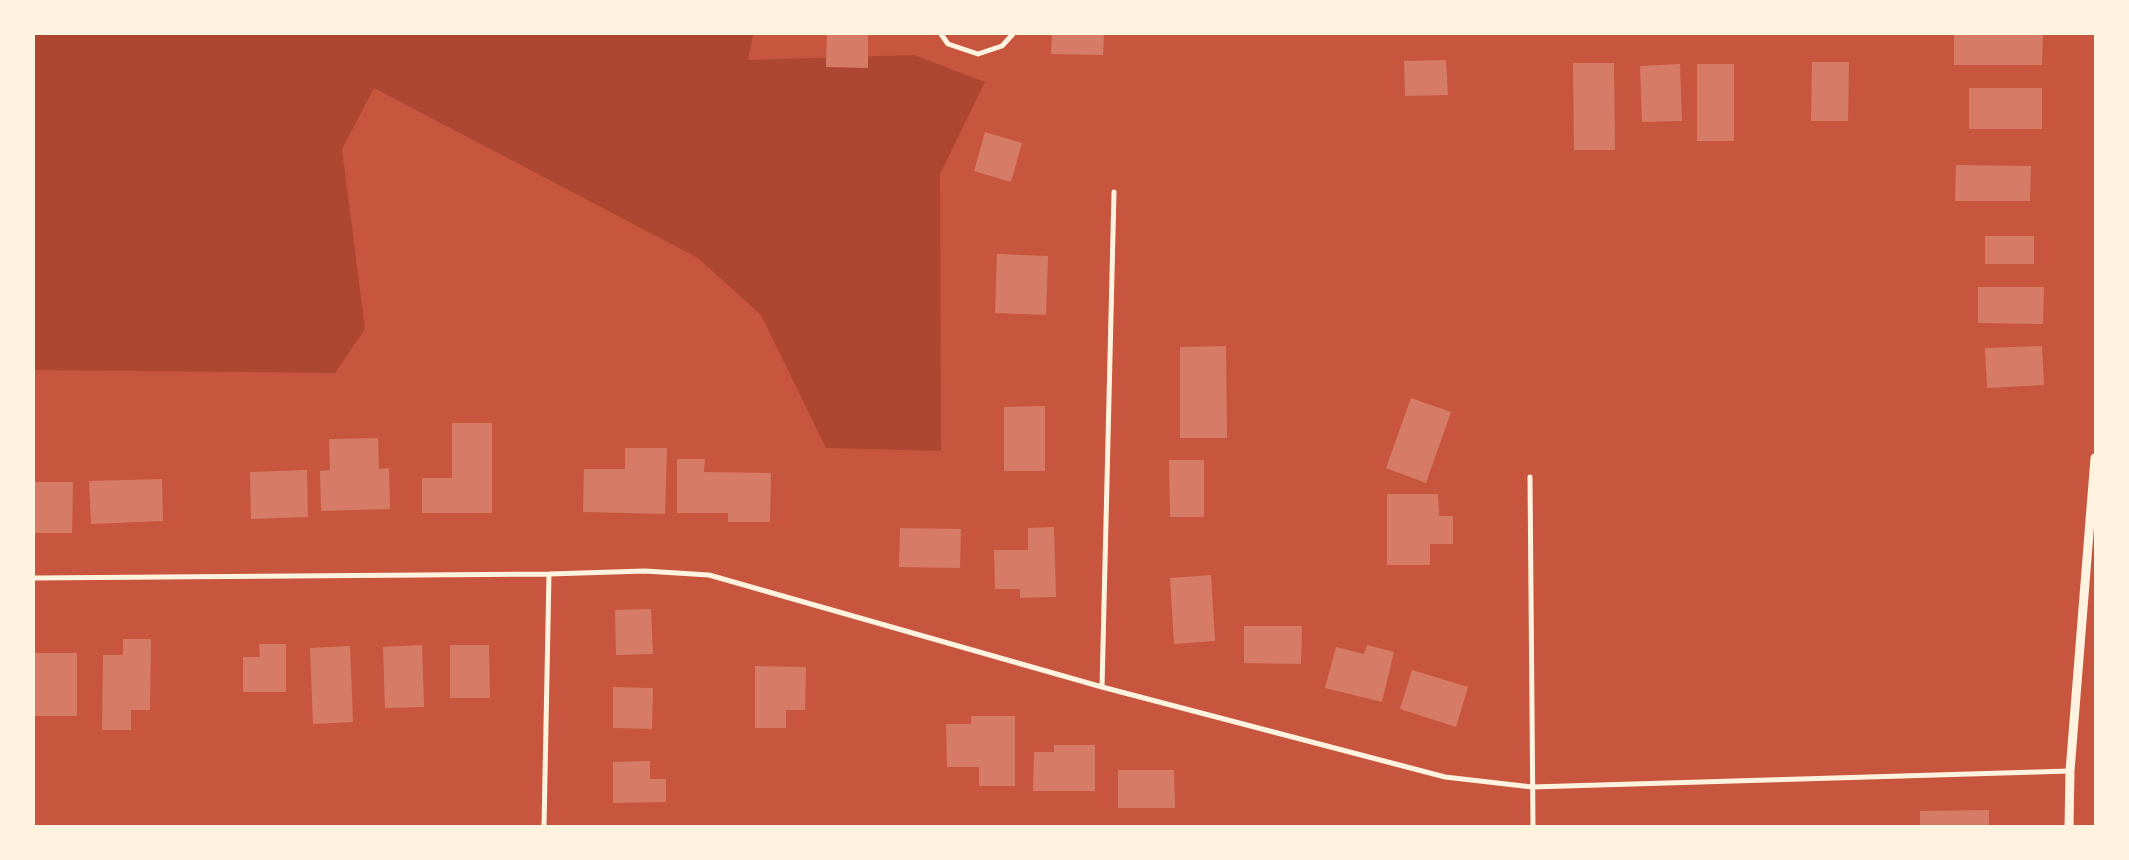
<!DOCTYPE html>
<style>
body{margin:0}
#map{position:relative;width:2129px;height:860px;overflow:hidden;background:#c8553d;font-family:"Open Sans",sans-serif}
canvas{display:block}
.frame{position:absolute;inset:0;border:35px solid #fff3e0;pointer-events:none}
</style>
<div id="map">
<canvas width="2129" height="860"></canvas>
<div class="frame"></div>
</div>
<script>
const ctx = document.querySelector('canvas').getContext('2d');
ctx.lineJoin = 'round';
function fillPath(path, color) { ctx.fillStyle = color; ctx.fill(path, 'evenodd'); }
const shape = rows => new Path2D(rows.map(r => 'M' + r).join(''));
function strokePath(path, color, width, dash) { ctx.strokeStyle = color; ctx.lineWidth = width; ctx.lineCap = dash ? 'butt' : 'round'; ctx.setLineDash(dash || []); ctx.stroke(path); }
fillPath(shape([
 [34,34,753,34,748,60,914,55,985,82,940,174,941,451,826,448,761,315,698,258,374,88,342,149,365,329,335,373,34,370]
]), '#ae4732');
fillPath(shape([
 [827,34,868,34,868,68,826,67],
 [1052,34,1104,34,1103,55,1051,54],
 [1954,35,2043,35,2042,65,1954,65],
 [1446,60,1448,95,1405,96,1404,61],
 [1812,62,1849,62,1848,121,1811,121],
 [1573,63,1614,63,1615,150,1574,150],
 [1680,64,1682,121,1642,122,1640,66],
 [1697,64,1734,64,1734,141,1697,141],
 [1969,88,2042,88,2042,129,1969,129],
 [985,132,1022,143,1011,182,974,171],
 [1956,165,2031,166,2030,201,1955,201],
 [1985,236,2034,236,2034,264,1985,264],
 [997,254,1048,256,1046,315,995,313],
 [1978,287,2044,287,2043,324,1978,323],
 [1226,346,1227,438,1180,438,1180,347],
 [2042,346,2044,385,1987,388,1985,348],
 [1411,398,1451,412,1426,483,1386,468],
 [1045,406,1045,471,1004,471,1004,407],
 [452,423,492,423,492,513,422,513,422,478,452,478],
 [378,438,379,469,389,468,390,509,321,511,320,471,330,470,329,439],
 [625,448,667,448,665,514,583,512,584,469,625,469],
 [677,459,705,459,704,472,771,473,770,522,728,522,728,513,677,513],
 [1169,460,1204,460,1204,517,1170,517],
 [307,470,308,517,251,519,250,472],
 [162,479,163,521,91,524,89,481],
 [34,482,73,482,72,533,34,533],
 [1387,494,1438,494,1439,516,1453,516,1453,544,1430,544,1430,565,1387,565],
 [1054,527,1056,597,1020,598,1020,589,995,589,994,550,1028,550,1028,528],
 [900,528,961,529,960,568,899,567],
 [1211,575,1215,641,1174,644,1170,578],
 [651,609,653,654,616,655,615,610],
 [1244,626,1302,626,1301,664,1244,663],
 [123,639,151,639,150,710,131,710,131,730,102,730,103,655,123,655],
 [259,644,286,644,286,692,243,692,243,657,260,657],
 [422,645,424,707,385,708,383,647],
 [450,645,489,645,490,698,450,698],
 [1367,645,1394,652,1382,702,1325,688,1336,647,1364,654],
 [350,646,353,722,313,724,310,648],
 [34,653,77,653,77,716,34,716],
 [755,666,806,667,805,710,786,710,786,728,755,728],
 [1412,670,1468,687,1456,727,1400,709],
 [613,687,653,688,652,729,613,728],
 [971,716,1015,716,1015,786,979,786,979,767,947,767,946,724,971,724],
 [1054,745,1095,745,1095,791,1033,791,1034,752,1054,752],
 [650,761,650,779,666,779,666,802,613,803,613,762],
 [1118,770,1174,770,1175,808,1118,808],
 [1989,810,1989,826,1920,826,1920,811]
]), '#d67c66');
strokePath(shape([
 [941,34,948,44,978,54,1002,46,1013,34],
 [1530,477,1533,826],
 [34,578,549,574,645,571,709,575,1102,687,1445,777,1532,787,2070,771],
 [1102,687,1114,192],
 [544,826,549,574]
]), '#fff3e0', 5);
strokePath(shape([
 [2069,826,2070,771,2095,458]
]), '#fff3e0', 9);
</script>
